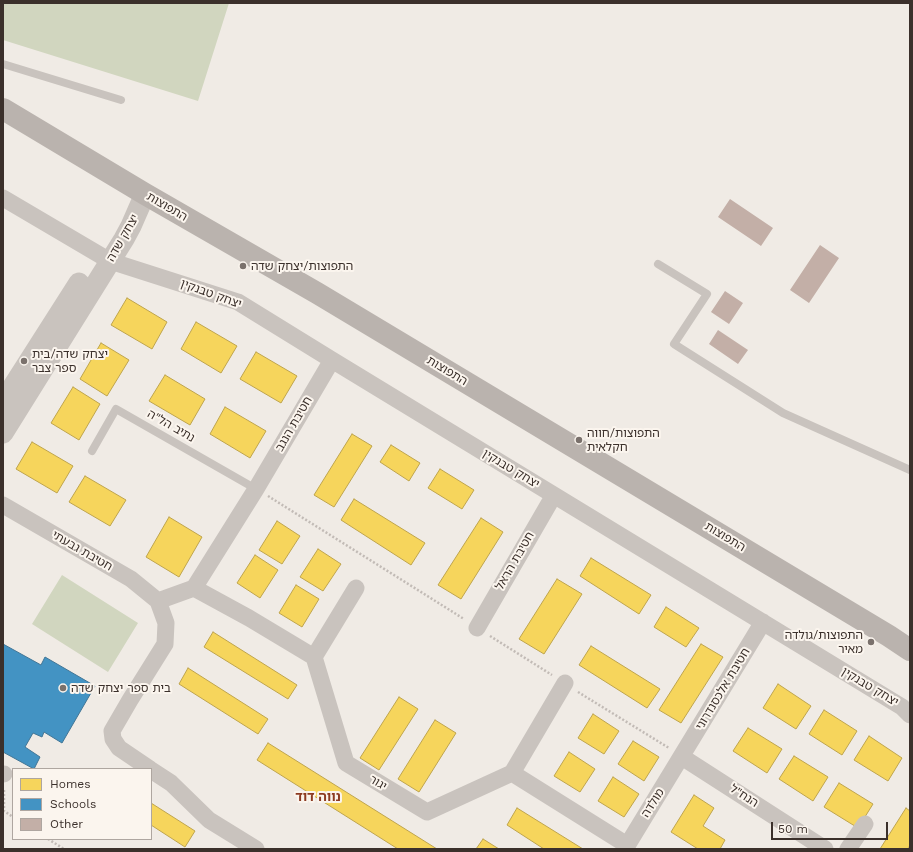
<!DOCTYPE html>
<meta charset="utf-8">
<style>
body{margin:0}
#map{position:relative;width:913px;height:852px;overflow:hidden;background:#f0ebe5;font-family:"Work Sans",sans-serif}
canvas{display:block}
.frame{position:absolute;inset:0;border:4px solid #3b302b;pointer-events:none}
.legend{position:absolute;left:12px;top:768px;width:140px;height:72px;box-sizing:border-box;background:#fbf5ee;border:1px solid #aea6a0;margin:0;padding:5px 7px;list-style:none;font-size:12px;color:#3b302b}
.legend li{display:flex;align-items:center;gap:8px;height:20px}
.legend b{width:20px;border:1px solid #aea6a0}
.scale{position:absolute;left:771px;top:822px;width:117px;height:18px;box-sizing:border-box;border:2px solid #3b302b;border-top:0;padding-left:5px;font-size:12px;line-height:14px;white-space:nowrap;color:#3b302b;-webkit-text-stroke:3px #fbf5ee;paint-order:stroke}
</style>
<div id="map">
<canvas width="913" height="852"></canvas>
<div class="frame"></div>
<ul class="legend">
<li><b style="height:11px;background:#f6d55c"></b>Homes</li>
<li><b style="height:11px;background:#4393c3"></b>Schools</li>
<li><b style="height:11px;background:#c3afa7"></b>Other</li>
</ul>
<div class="scale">50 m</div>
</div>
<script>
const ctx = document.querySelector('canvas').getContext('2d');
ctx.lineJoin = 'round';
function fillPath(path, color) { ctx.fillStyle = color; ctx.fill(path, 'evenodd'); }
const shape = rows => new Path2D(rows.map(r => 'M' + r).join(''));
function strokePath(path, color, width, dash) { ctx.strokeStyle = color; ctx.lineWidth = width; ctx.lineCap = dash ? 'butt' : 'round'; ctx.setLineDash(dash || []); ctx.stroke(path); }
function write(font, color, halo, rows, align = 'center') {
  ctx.font = font + ' "Work Sans","Noto Sans Hebrew",sans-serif'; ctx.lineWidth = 4; ctx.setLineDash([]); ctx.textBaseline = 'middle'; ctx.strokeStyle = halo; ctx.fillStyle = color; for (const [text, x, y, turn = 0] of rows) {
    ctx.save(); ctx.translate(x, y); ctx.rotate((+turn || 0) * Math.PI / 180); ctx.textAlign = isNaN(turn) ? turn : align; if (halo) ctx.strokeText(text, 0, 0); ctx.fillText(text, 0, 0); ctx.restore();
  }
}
fillPath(shape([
 [3,3,229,3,198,101,3,40],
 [62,575,138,623,108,672,32,624]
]), '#d1d6bf');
const homes = shape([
 [127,298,167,322,152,349,111,325,127,298],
 [196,322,237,346,221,373,181,349,196,322],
 [101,343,129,360,107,396,80,379,101,343],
 [256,352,297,376,281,403,240,379,256,352],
 [165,375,205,399,190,425,149,401,165,375],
 [73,387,100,404,79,440,51,423,73,387],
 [225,407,266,431,250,458,210,434,225,407],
 [352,434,372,446,334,507,314,495,352,434],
 [32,442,73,466,57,493,16,469,32,442],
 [391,445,420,463,409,481,380,462,391,445],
 [440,469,474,490,462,509,428,488,440,469],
 [85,476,126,500,110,526,69,502,85,476],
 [354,499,425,543,411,565,341,520,354,499],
 [169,517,202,537,179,577,146,557,169,517],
 [481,518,503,532,461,599,438,585,481,518],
 [277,521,300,536,282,564,259,550,277,521],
 [318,549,341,564,323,591,300,577,318,549],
 [255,555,278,570,260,598,237,583,255,555],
 [591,558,651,595,639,614,580,576,591,558],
 [557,579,582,594,544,654,519,639,557,579],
 [296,585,319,599,302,627,279,613,296,585],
 [666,607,699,628,686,647,654,627,666,607],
 [213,632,297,685,288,699,204,647,213,632],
 [701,644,723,657,681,723,659,710,701,644],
 [591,646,660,689,647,708,579,665,591,646],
 [188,668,268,719,258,734,179,684,188,668],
 [778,684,811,706,796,729,763,708,778,684],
 [399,697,418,709,379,770,360,758,399,697],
 [824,710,857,731,842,755,809,734,824,710],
 [593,714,619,731,604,754,578,738,593,714],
 [435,720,456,733,419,792,398,779,435,720],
 [748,728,782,749,767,773,733,751,748,728],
 [869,736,902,758,888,781,854,760,869,736],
 [633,741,659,757,644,781,618,764,633,741],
 [268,743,437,849,398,849,257,760,268,743],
 [569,752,595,769,580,792,554,776,569,752],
 [794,756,828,777,813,801,779,779,794,756],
 [613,777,639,794,624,817,598,801,613,777],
 [839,783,873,804,858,828,824,807,839,783],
 [694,795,714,808,703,826,725,840,720,849,698,849,671,832,694,795],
 [151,803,195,831,185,847,151,825,151,803],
 [517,808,583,849,544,849,507,825,517,808],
 [906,808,910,811,910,845,908,849,880,849,906,808],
 [483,839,499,849,476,849,483,839]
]);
fillPath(homes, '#f6d55c');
strokePath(homes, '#bea44d', 1);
const schools = shape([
 [3,644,41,665,45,657,95,686,62,743,44,732,42,737,33,733,25,747,40,757,34,769,3,752,3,644]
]);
fillPath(schools, '#4393c3');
strokePath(schools, '#417595', 1);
fillPath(shape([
 [730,199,773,228,761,246,718,217],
 [820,245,839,258,809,303,790,290],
 [725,291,743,303,729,324,711,312],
 [718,330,748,350,738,364,709,344]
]), '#c3afa7');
strokePath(shape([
 [268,496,464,619],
 [490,636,552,675],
 [578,692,669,748],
 [4,790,4,811,13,817],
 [48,839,64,849]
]), '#c2bbb6', 2.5, [2, 2]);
strokePath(shape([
 [3,64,121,100],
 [658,264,707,294,674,344,783,413,910,470],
 [92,451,116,409,256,489]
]), '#c9c3be', 8);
strokePath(shape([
 [3,198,110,261,238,302,332,360,902,707,910,715],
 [3,505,131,579,158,601],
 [194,588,249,618,314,657,346,763,427,812,512,773,627,845],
 [477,628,554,495],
 [314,657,356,588],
 [682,757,825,849],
 [150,769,119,748,113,739,112,731,130,700,165,644,166,623,158,601,194,588,256,489,332,360],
 [151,770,171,783,209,820,256,849],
 [512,773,565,683],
 [3,774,4,774],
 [625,849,763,622],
 [848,849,865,824]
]), '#c9c3be', 17);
strokePath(shape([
 [3,402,79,283],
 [3,433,124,239,131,226,145,194]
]), '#c9c3be', 21);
strokePath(shape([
 [3,109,145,194,317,293,889,636,910,650]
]), '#bab3ae', 22);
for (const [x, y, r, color] of [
 [243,266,4,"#7a716c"],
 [24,361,4,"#7a716c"],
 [579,440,4,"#7a716c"],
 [871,642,4,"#7a716c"],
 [63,688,4,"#7a716c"]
]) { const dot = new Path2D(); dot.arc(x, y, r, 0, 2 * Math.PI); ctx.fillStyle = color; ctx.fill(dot); strokePath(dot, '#fbf5ee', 1.5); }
write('12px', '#3b302b', '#fbf5ee', [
 ["התפוצות",167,207,30],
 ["יצחק שדה",123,238,-60],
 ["יצחק טבנקין",211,294,20],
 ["התפוצות",447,371,31],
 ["חטיבת הנגב",294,424,-60],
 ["נתיב הל\"ה",171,426,30],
 ["יצחק טבנקין",511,469,31],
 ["התפוצות",725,537,31],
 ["חטיבת גבעתי",82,551,30],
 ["חטיבת הראל",515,561,-60],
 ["יצחק טבנקין",870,687,31],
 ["חטיבת אלכסנדרוני",723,689,-59],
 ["יגור",378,783,31],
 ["הנח\"ל",744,796,33],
 ["מולדה",653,803,-58]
]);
write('12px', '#3b302b', '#fbf5ee', [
 ["התפוצות/יצחק שדה",251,266],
 ["יצחק שדה/בית",32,354],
 ["ספר צבר",32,368],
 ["התפוצות/חווה",587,433],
 ["חקלאית",587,447],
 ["התפוצות/גולדה",863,635,"right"],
 ["מאיר",863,649,"right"],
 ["בית ספר יצחק שדה",71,688]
], 'left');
write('bold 13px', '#8c3b22', '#fbf5ee', [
 ["נווה דוד",318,797]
]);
</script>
